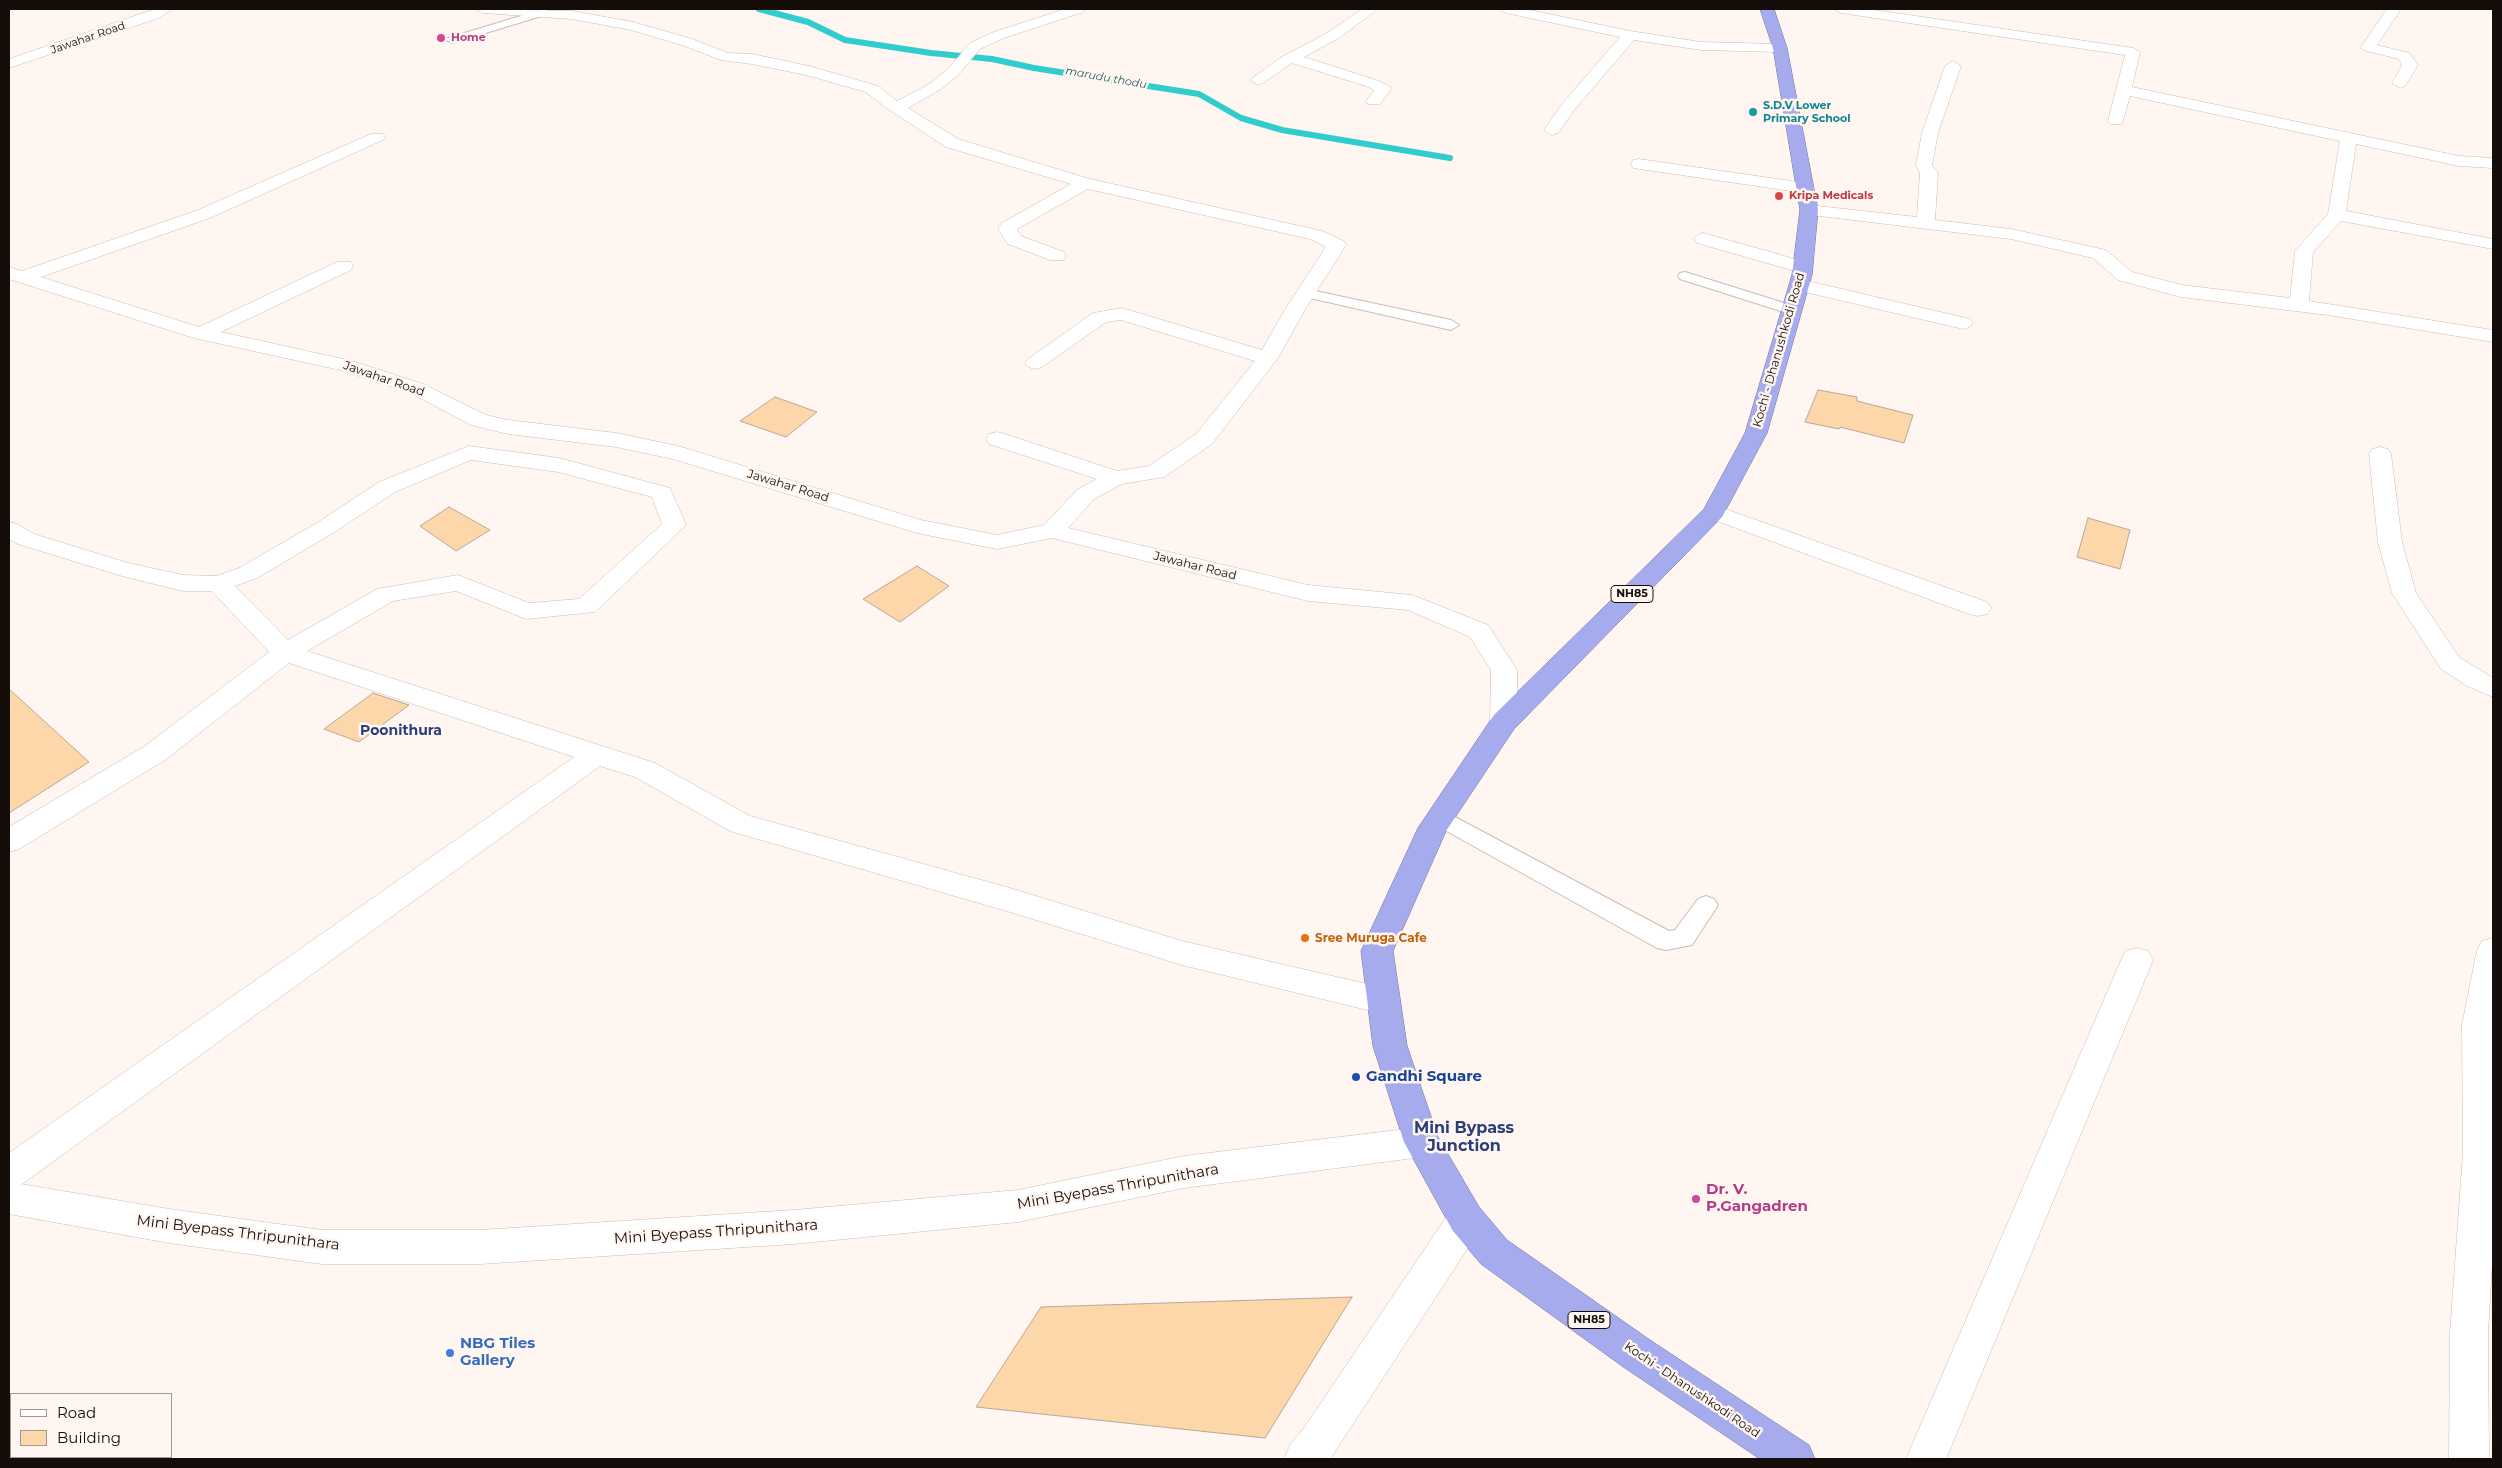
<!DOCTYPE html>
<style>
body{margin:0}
#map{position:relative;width:2502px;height:1468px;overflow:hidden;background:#fff6f2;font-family:Montserrat,sans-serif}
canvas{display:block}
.frame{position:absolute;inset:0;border:10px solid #140d09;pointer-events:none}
.legend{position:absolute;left:10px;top:1393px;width:162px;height:65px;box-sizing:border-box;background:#fff6f2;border:1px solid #a19995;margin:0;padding:6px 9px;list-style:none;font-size:15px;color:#140d09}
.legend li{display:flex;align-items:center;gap:10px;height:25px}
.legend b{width:25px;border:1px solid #a19995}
</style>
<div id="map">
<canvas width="2502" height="1468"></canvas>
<div class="frame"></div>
<ul class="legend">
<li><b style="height:6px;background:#fff"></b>Road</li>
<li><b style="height:14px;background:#fdd7a9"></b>Building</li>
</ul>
</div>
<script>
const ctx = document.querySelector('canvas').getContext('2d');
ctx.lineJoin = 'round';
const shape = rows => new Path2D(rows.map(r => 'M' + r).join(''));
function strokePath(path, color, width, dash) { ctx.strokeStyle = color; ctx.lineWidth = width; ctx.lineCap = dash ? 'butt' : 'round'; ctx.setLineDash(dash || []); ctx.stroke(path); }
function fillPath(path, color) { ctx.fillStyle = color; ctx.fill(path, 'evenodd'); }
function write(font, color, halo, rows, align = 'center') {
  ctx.font = font + ' Montserrat,sans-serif'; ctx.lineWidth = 5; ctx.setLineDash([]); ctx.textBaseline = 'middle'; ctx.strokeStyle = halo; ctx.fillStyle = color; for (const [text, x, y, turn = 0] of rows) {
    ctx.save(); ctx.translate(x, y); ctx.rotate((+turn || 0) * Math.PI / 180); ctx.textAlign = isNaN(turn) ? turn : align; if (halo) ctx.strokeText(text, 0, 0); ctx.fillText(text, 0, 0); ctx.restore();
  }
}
strokePath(shape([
 [759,9,808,22,845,40,931,53,992,59,1034,68,1199,94,1241,118,1282,130,1450,158]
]), '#31cccd', 6);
const building = shape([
 [1818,390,1857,397,1857,401,1913,415,1904,443,1840,427,1839,429,1805,422,1818,390],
 [775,397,817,412,786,437,740,421,775,397],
 [449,507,490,530,456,551,420,526,449,507],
 [2088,518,2130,530,2120,569,2077,557,2088,518],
 [917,566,949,586,900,622,863,599,917,566],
 [9,689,89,762,9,813,9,689],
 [373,693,409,705,359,742,324,729,373,693],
 [1352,1297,1265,1438,976,1407,1041,1307,1352,1297]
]);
fillPath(building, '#fdd7a9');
strokePath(building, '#b6a998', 1);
const lane = shape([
 [544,9,549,12,548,14,456,42,452,43,446,40,448,38,544,9],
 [1685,272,1797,307,1800,310,1792,315,1787,313,1680,279,1678,276,1680,273,1685,272],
 [1306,289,1451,320,1459,325,1451,330,1301,296,1299,293,1301,290,1306,289],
 [1440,809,1669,931,1675,930,1698,899,1706,896,1714,899,1718,905,1692,945,1666,950,1657,948,1432,823,1429,817,1432,811,1440,809]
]);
const street = shape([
 [155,9,172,9,159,18,9,68,9,59,155,9],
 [476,9,572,11,633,22,692,39,728,53,752,54,809,66,878,86,897,101,931,83,948,69,970,43,994,32,1065,9,1085,9,1083,12,1004,38,980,49,958,75,941,89,908,108,958,139,1090,179,1322,231,1344,241,1346,245,1306,308,1278,358,1212,444,1164,477,1122,484,1094,499,1068,528,1308,585,1412,595,1488,625,1517,670,1518,722,1514,729,1504,731,1494,729,1490,722,1491,670,1470,637,1408,610,1308,601,1052,538,997,549,917,533,673,459,616,447,508,434,471,425,409,392,340,370,194,338,9,279,9,267,22,271,198,210,371,134,383,134,385,137,383,140,210,218,41,277,199,327,337,262,351,262,353,266,351,270,221,332,352,361,423,384,486,415,508,420,616,433,678,446,921,520,997,535,1044,525,1078,489,1097,479,989,444,986,439,989,434,997,432,1005,434,1117,471,1149,466,1196,434,1255,361,1121,320,1106,322,1042,367,1035,369,1028,367,1025,363,1028,359,1093,313,1122,308,1262,350,1286,308,1326,247,1310,239,1088,189,1017,229,1021,236,1064,252,1066,256,1064,260,1050,260,1008,244,999,231,999,227,1002,223,1071,184,946,147,885,107,866,92,806,75,752,64,721,60,682,45,631,30,572,19,483,13,476,9],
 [1362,9,1378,9,1339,38,1304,57,1376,80,1389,86,1391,89,1380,104,1368,104,1366,101,1374,90,1366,86,1292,63,1263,83,1258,85,1250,80,1280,58,1329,32,1362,9],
 [1499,9,1525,9,1630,31,1701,42,1780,44,1787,48,1780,52,1701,50,1634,40,1575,109,1558,133,1552,135,1544,130,1546,127,1563,103,1620,37,1506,13,1499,9],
 [1834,9,1868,9,2133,48,2140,52,2132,87,2459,156,2493,158,2493,168,2459,166,2356,144,2346,211,2493,239,2493,249,2341,221,2313,252,2309,301,2493,330,2493,342,2328,315,2181,297,2118,280,2093,258,2011,239,1803,214,1800,210,1803,206,1809,205,1917,217,1920,173,1916,165,1922,133,1945,66,1953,61,1961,66,1938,133,1932,165,1938,173,1935,220,2011,229,2106,250,2132,272,2182,285,2290,298,2295,251,2328,214,2340,141,2130,96,2122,124,2110,124,2108,121,2125,55,1841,13,1834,9],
 [2387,9,2401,9,2377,45,2409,53,2418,65,2405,86,2400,88,2392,83,2402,65,2399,59,2363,50,2361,47,2387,9],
 [1639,159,1805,183,1811,184,1814,188,1811,192,1805,193,1633,168,1631,164,1633,160,1639,159],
 [1703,233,1809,263,1811,267,1809,271,1802,273,1697,243,1694,239,1697,235,1703,233],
 [1799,279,1970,319,1973,323,1970,327,1963,329,1792,289,1789,285,1792,281,1799,279],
 [469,446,559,458,670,488,686,525,595,612,526,619,456,591,393,601,307,651,655,763,750,816,1010,888,1182,941,1384,988,1395,992,1400,1001,1395,1010,1384,1014,1182,965,1010,912,730,831,635,777,600,766,22,1184,9,1189,9,1153,574,757,289,663,165,760,19,849,9,852,9,827,145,746,269,652,212,591,183,591,122,576,18,544,9,539,9,522,17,524,34,534,128,563,183,575,216,576,239,568,317,523,379,482,469,446],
 [471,460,558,472,652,497,662,524,579,599,529,603,458,575,377,589,288,640,235,586,257,578,333,533,395,492,471,460],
 [2380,447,2388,449,2391,454,2402,542,2416,593,2459,657,2493,678,2493,697,2467,686,2441,669,2392,593,2378,542,2369,454,2372,449,2380,447],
 [1714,505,1987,602,1991,608,1987,614,1978,616,1969,614,1706,517,1702,512,1706,507,1714,505],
 [2493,938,2493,1247,2488,1333,2489,1459,2449,1459,2450,1333,2463,1153,2462,1025,2477,950,2482,941,2493,938],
 [2137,948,2148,951,2153,960,1946,1459,1906,1459,2121,960,2126,951,2137,948],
 [1466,1203,1479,1207,1484,1219,1479,1231,1332,1456,1330,1459,1284,1459,1290,1445,1304,1428,1453,1207,1466,1203]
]);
const secondary = shape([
 [1422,1127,1434,1131,1440,1142,1434,1153,1422,1157,1184,1188,1018,1222,794,1244,480,1264,322,1264,169,1243,9,1214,9,1182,169,1209,322,1230,480,1230,794,1210,1018,1190,1184,1156,1422,1127]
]);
const highway = shape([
 [1760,9,1774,9,1787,48,1818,210,1812,275,1767,433,1722,517,1514,729,1446,831,1393,951,1407,1046,1438,1137,1479,1207,1507,1240,1650,1340,1809,1445,1815,1459,1760,1459,1622,1366,1481,1264,1453,1231,1404,1142,1373,1046,1361,951,1418,828,1494,715,1704,509,1745,433,1792,275,1800,210,1773,48,1760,9]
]);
strokePath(lane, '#cebbaf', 2);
strokePath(street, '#cebbaf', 1);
strokePath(secondary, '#cebbaf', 1);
strokePath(highway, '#72749d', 1);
fillPath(lane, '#fff');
fillPath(street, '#fff');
fillPath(secondary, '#fff');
fillPath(highway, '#a5abec');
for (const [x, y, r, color] of [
 [441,38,5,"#d1479c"],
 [1753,112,5,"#0f9aa8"],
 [1779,196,5,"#e0444e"],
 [1305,938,5,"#e8710a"],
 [1356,1077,5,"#1a4fb4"],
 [1696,1199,5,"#d1479c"],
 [450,1353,5,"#3f7fe0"]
]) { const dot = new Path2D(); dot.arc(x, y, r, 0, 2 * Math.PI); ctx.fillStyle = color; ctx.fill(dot); strokePath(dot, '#fff6f2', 2); }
write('11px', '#140d09', '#fff6f2', [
 ["Jawahar Road",88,38,-19]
]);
write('bold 11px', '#b23c85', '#fff6f2', [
 ["Home",451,38]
], 'left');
write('italic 11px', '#245f60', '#fff6f2', [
 ["marudu thodu",1106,78,10]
]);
write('bold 11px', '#0d838f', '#fff6f2', [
 ["S.D.V Lower",1763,106],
 ["Primary School",1763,119]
], 'left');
write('bold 11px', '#be3a42', '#fff6f2', [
 ["Kripa Medicals",1789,196]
], 'left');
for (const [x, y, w] of [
 [1632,594,42],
 [1589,1320,42]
]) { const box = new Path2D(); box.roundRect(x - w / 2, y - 8.5, w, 17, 4); ctx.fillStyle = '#fff6f2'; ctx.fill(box); strokePath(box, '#140d09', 1); }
write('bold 11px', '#140d09', null, [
 ["NH85",1632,594],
 ["NH85",1589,1320]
]);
write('12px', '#140d09', '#fff6f2', [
 ["Kochi - Dhanushkodi Road",1779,350,-74],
 ["Jawahar Road",384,379,19],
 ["Jawahar Road",788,486,17],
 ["Jawahar Road",1195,566,14],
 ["Kochi - Dhanushkodi Road",1692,1390,34]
]);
write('bold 12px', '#c56008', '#fff6f2', [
 ["Sree Muruga Cafe",1315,938]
], 'left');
write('bold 14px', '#2b3e77', '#fff6f2', [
 ["Poonithura",401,731]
]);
write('bold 15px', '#164399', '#fff6f2', [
 ["Gandhi Square",1366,1077]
], 'left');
write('15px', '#140d09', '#fff6f2', [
 ["Mini Byepass Thripunithara",1118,1187,-10],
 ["Mini Byepass Thripunithara",716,1232,-4],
 ["Mini Byepass Thripunithara",238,1233,7]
]);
write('bold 15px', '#b23c85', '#fff6f2', [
 ["Dr. V.",1706,1190],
 ["P.Gangadren",1706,1207]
], 'left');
write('bold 15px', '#366cbe', '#fff6f2', [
 ["NBG Tiles",460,1344],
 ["Gallery",460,1361]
], 'left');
write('bold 16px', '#2b3e77', '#fff6f2', [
 ["Mini Bypass",1464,1128],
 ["Junction",1464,1146]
]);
</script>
